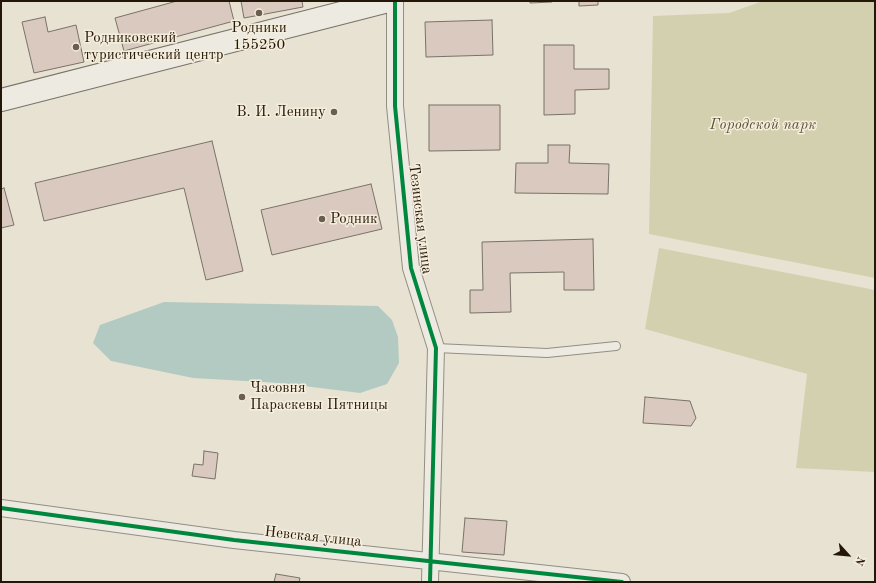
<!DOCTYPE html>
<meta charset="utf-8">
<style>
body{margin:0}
#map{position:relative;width:876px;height:583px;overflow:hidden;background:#e8e2d3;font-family:"Old Standard TT",serif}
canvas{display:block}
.frame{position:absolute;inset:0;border:2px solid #251708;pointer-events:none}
.north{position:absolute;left:828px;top:535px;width:40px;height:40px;-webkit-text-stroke:3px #f6eedd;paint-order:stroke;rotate:117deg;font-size:11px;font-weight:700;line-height:16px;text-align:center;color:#251708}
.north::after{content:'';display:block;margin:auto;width:14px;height:18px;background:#251708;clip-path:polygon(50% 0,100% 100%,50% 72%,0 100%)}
</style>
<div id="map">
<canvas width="876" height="583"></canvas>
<div class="frame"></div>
<div class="north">N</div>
</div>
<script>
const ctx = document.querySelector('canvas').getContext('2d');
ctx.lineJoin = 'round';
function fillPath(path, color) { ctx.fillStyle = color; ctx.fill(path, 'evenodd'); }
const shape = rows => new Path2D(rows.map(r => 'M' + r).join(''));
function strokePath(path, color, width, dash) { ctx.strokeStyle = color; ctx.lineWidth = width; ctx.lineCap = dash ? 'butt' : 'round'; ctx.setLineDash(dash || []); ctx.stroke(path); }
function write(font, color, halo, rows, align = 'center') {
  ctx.font = font + ' "Old Standard TT",serif'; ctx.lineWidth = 3; ctx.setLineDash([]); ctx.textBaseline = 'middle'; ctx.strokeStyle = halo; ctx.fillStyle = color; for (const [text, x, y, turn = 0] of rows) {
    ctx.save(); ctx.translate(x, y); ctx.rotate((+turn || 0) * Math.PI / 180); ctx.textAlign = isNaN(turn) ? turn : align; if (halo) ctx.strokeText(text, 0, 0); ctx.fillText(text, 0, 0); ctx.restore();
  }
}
fillPath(shape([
 [763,1,875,1,875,278,649,234,653,16,729,13],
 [659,248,875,290,875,472,796,468,807,374,645,329]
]), '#d3d0af');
fillPath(shape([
 [164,302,378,306,392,320,398,337,399,363,387,384,360,393,280,383,193,378,111,361,93,343,100,325]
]), '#b2cac1');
const building = shape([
 [177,1,229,1,234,21,124,51,115,18,177,1],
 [241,1,302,1,303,7,244,18,241,1],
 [530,1,552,1,552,2,530,3,530,1],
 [579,1,598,1,598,5,579,6,579,1],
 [45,17,48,32,76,25,84,62,34,73,22,22,45,17],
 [492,20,493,55,426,57,425,22,492,20],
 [544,45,574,45,574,69,609,69,609,89,575,90,575,114,544,115,544,45],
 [429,105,500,105,500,150,429,151,429,105],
 [212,141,243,271,206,280,184,188,44,221,35,183,212,141],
 [548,145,570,145,569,163,609,164,608,194,515,193,516,163,548,163,548,145],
 [371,184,382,229,272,255,261,210,371,184],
 [4,188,14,225,1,228,1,189,4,188],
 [593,239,594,290,564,290,564,272,510,273,511,312,470,313,470,290,483,290,482,242,593,239],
 [645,397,690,401,696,418,691,426,643,423,645,397],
 [204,451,218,453,215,479,192,476,194,464,203,465,204,451],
 [465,518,507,521,504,555,462,552,465,518],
 [276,574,300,578,299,582,274,582,276,574]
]);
fillPath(building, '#d9c9bf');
strokePath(building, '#787268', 1);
const lane = shape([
 [436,348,547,353,616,346]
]);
const street = shape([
 [395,1,395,106,411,268,436,348,430,582],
 [1,508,234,540,622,582]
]);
const secondary = shape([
 [1,100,388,1]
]);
strokePath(lane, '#938e83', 10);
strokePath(street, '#938e83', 18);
strokePath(secondary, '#787268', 24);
strokePath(lane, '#edeae2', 8);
strokePath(street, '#edeae2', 16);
strokePath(secondary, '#edeae2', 22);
strokePath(shape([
 [395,1,395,106,411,268,436,348,430,582],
 [1,508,234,540,622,582]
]), '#00873e', 4);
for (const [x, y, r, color] of [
 [259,13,4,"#695e4f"],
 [76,47,4,"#695e4f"],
 [334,112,4,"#695e4f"],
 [322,219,4,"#695e4f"],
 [242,397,4,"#695e4f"]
]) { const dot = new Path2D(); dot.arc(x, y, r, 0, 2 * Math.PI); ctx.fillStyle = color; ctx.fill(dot); strokePath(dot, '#f6eedd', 1.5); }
write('15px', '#251708', '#f6eedd', [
 ["Родники",259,28,"center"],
 ["155250",259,45,"center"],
 ["Родниковский",84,38],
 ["туристический центр",84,55],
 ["В. И. Ленину",326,112,"right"],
 ["Родник",330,219],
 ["Часовня",250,388],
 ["Параскевы Пятницы",250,405]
], 'left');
write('italic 15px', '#5c5338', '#f6eedd', [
 ["Городской парк",763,125]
]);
write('15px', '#251708', '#f6eedd', [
 ["Тезинская улица",420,219,83],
 ["Невская улица",313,537,6]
]);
</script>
